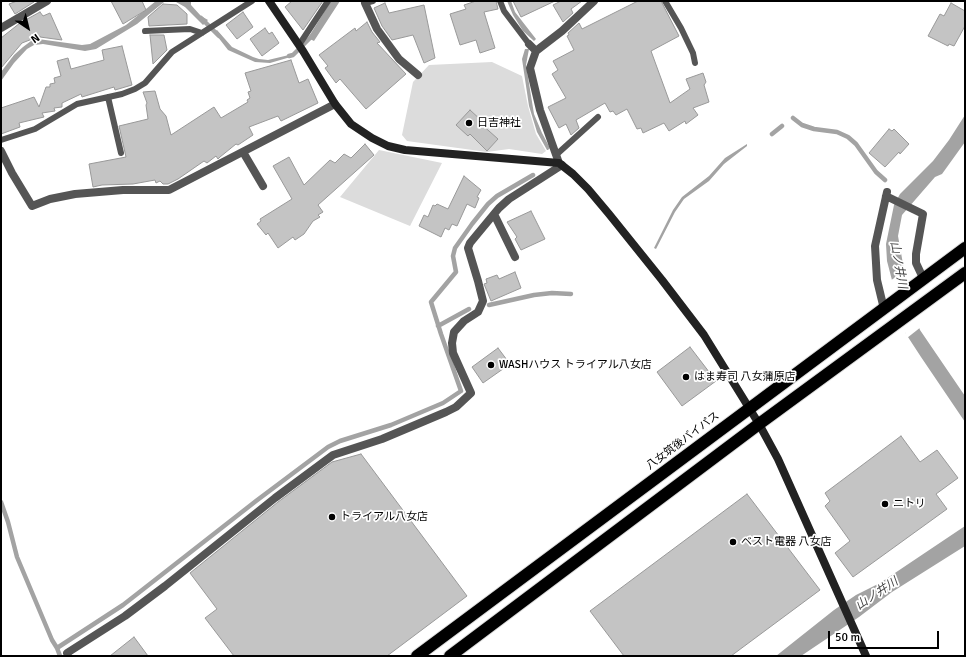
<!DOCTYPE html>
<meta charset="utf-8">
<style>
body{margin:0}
#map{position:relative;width:966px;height:657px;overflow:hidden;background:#fff;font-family:Signika,sans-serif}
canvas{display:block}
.frame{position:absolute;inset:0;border:2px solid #000;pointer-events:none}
.north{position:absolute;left:8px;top:8px;width:40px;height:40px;-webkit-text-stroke:3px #fff;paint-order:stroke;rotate:145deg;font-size:11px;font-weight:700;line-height:16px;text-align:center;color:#000}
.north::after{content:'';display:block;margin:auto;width:14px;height:18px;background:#000;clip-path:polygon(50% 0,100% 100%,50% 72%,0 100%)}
.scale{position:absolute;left:828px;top:631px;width:111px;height:18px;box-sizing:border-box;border:2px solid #000;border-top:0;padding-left:5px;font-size:12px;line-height:14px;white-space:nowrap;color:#000;-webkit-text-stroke:3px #fff;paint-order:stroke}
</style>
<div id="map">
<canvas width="966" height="657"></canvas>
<div class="frame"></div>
<div class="north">N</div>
<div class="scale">50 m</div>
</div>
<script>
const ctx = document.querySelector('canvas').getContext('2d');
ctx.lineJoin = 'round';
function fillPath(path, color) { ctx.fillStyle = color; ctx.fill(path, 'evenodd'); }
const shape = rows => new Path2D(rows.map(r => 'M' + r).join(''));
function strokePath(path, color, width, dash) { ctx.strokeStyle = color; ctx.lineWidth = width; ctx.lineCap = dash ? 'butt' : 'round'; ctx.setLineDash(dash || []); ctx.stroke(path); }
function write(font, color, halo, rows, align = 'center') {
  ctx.font = font + ' Signika,"Noto Sans JP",sans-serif'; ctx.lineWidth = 3.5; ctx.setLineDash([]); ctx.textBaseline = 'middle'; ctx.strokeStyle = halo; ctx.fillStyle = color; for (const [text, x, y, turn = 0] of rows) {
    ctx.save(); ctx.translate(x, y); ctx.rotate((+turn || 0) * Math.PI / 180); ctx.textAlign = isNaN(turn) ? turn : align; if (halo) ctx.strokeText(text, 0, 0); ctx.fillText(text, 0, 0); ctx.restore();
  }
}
fillPath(shape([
 [492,62,522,76,528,106,536,134,546,151,542,154,509,149,487,152,407,141,402,135,413,82,429,65],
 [379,150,442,163,410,226,340,197]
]), '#dcdcdc');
fillPath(shape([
 [156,1,191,1,191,5,201,16,208,20,203,25,185,7,176,2,169,1,164,2,137,24,96,49,85,51,43,44,34,45,27,49,14,63,1,81,1,72,14,55,23,47,31,41,38,39,82,45,90,44,126,25],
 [331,1,340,1,314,41,308,38],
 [507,1,511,1,515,12,536,39,534,41,523,31,513,15],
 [217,30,232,47,253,57,259,59,268,60,289,55,292,53,294,56,270,63,255,62,228,50,214,32],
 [525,49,529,49,526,65,534,114,542,133,550,148,548,150,547,150,537,132,529,106,522,59],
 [965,115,965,142,942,174,935,177,902,215,898,236,910,303,920,330,965,396,965,422,921,357,906,334,887,261,886,244,894,205,900,194,933,161,949,140],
 [747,144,747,146,724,164,709,181,684,199,675,212,656,249,654,248,673,210,682,197,709,176,725,158],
 [965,526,965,546,892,592,859,617,801,656,776,656,834,610,856,595,880,583]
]), '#a3a3a3');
fillPath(shape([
 [907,269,912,303,921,327,907,338,897,308,890,281]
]), '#fff');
strokePath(shape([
 [201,18,219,36],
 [289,56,293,55,313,35],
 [793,118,802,125,814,129,837,132,848,137,856,144,876,172,885,180],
 [772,134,782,126],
 [489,305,534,295,552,293,571,294],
 [438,326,469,309],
 [1,502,8,522,17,557,52,640,57,648,60,656],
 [57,648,123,605,256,501,328,447,340,441,391,425,443,403,461,391,441,334,431,302,456,272,453,256,455,248,472,224,488,204,497,196,533,175]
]), '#a3a3a3', 4.5);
const building = shape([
 [17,1,33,1,34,2,15,14,9,4,17,1],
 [111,1,142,1,146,10,123,24,111,1],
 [292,1,323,1,303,30,285,7,292,1],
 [476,1,496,1,498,9,484,12,495,48,480,53,476,40,460,45,450,14,466,9,464,5,476,1],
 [513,1,555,1,521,17,513,1],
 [561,1,582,1,571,9,573,13,563,22,553,5,561,1],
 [638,1,661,1,679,36,651,51,670,103,690,89,686,79,703,73,706,82,704,85,709,102,693,108,698,115,686,124,685,121,669,131,664,123,643,133,641,128,637,129,627,109,616,115,613,111,610,112,605,103,576,120,579,128,571,135,566,124,559,128,548,107,566,98,552,74,558,70,553,61,574,50,567,36,569,35,568,33,579,23,582,29,638,1],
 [385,3,389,13,424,5,435,58,424,63,413,35,392,40,382,26,374,8,385,3],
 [951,3,965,11,965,26,954,46,949,44,948,46,928,36,940,14,944,16,951,3],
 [163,4,177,5,187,14,187,24,149,26,148,17,163,4],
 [40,12,43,16,50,13,62,40,40,37,40,36,22,43,1,68,1,38,20,23,40,12],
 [243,12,253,27,237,39,226,25,243,12],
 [367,22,372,32,380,42,377,43,406,74,366,109,340,79,336,83,325,68,328,66,319,55,355,28,356,31,367,22],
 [265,28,269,34,272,32,279,43,262,56,250,39,265,28],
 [150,35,164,35,167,50,153,64,150,35],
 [122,46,132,85,115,90,114,87,82,97,81,94,62,103,62,107,54,108,55,111,42,113,44,117,19,123,20,127,1,134,1,108,34,97,39,107,46,87,50,87,50,84,55,83,54,78,61,76,57,61,68,58,71,69,104,60,102,50,122,46],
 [291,60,299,83,308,79,318,103,281,121,278,116,249,127,253,135,238,145,236,144,220,157,218,159,216,156,207,163,204,161,178,179,168,184,163,184,160,181,156,183,155,180,133,184,102,185,93,187,89,164,126,157,119,126,148,119,146,105,147,103,143,92,155,91,160,109,166,116,171,135,214,107,221,118,248,102,247,100,250,98,248,92,251,91,245,73,291,60],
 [470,110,482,121,480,123,498,139,487,151,470,134,468,136,456,125,470,110],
 [889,129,892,131,894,129,909,144,900,154,899,152,885,167,869,153,889,129],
 [365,144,374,155,318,205,323,212,318,215,320,217,313,221,304,234,295,240,293,237,278,248,268,233,266,235,257,224,261,221,260,219,292,199,273,166,289,157,304,185,330,160,335,163,344,154,351,158,365,144],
 [464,176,481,190,477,197,479,198,475,208,467,204,457,226,452,224,449,230,445,228,441,237,419,226,424,215,428,217,433,205,435,206,437,204,448,209,464,176],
 [531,211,545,239,521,250,515,239,517,237,507,222,531,211],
 [515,272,521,288,491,301,484,284,487,283,486,279,497,275,499,279,515,272],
 [690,347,716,381,682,406,657,372,690,347],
 [498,348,510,364,483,383,472,367,498,348],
 [901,436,920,462,937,450,958,478,936,494,947,509,853,577,835,553,850,541,825,506,830,501,825,493,901,436],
 [361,454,467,596,387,656,234,656,205,618,217,609,190,573,278,502,332,462,361,454],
 [747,494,820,590,731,656,624,656,590,611,747,494],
 [134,637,148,656,110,656,134,637]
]);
fillPath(building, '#c4c4c4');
strokePath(building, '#999', 1);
const highway = shape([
 [417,656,965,248],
 [450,656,759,424,965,273]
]);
strokePath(highway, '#dbdbdb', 14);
strokePath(shape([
 [364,1,365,3,373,1],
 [500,1,504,11,529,44],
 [665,1,681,28,693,53,695,63],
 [145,31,190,29,202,33],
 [299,45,328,1],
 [108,97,121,153],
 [1,140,35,129,77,104,122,94,135,89,145,83,172,52,252,1],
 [556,155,598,117]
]), '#555', 6);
strokePath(shape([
 [365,3,377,29,399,59,418,75],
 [1,28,47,1],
 [529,44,536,51],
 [1,151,12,173,32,206,50,199,75,194,123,190,169,190,335,104],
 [243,152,263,186],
 [559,163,540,110,530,68,536,51,562,31,594,1],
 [886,196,923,214,916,254,916,263,924,280],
 [494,214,515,257],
 [884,309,877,280,875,246,887,192],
 [68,656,67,653,125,616,165,586,275,498,333,455,382,439,446,412,456,407,471,393,453,353,452,343,454,332,464,321,478,312,483,301,478,281,468,248,470,243,499,208,509,199,562,165]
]), '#555', 8);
strokePath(shape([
 [269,1,303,51,335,104,351,124,372,138,388,146,405,150,559,163,573,174,588,189,609,214,662,280,704,335,759,424,778,459,866,656]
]), '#222', 8);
strokePath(highway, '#000', 12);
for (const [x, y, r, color] of [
 [469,123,4,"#000"],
 [491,365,4,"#000"],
 [686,377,4,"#000"],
 [885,504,4,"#000"],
 [332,517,4,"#000"],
 [733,542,4,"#000"]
]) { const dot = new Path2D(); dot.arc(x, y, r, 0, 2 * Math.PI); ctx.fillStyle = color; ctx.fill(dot); strokePath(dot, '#fff', 1.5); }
write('11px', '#000', '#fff', [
 ["日吉神社",477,123],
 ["WASHハウス トライアル八女店",499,365],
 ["はま寿司 八女蒲原店",694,377],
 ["ニトリ",893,504],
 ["トライアル八女店",340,517],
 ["ベスト電器 八女店",741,542]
], 'left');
write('11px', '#000', '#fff', [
 ["八女筑後バイパス",683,441,-37]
]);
write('italic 12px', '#444', '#fff', [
 ["山ノ井川",898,265,80],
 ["山ノ井川",877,594,-34]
]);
</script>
